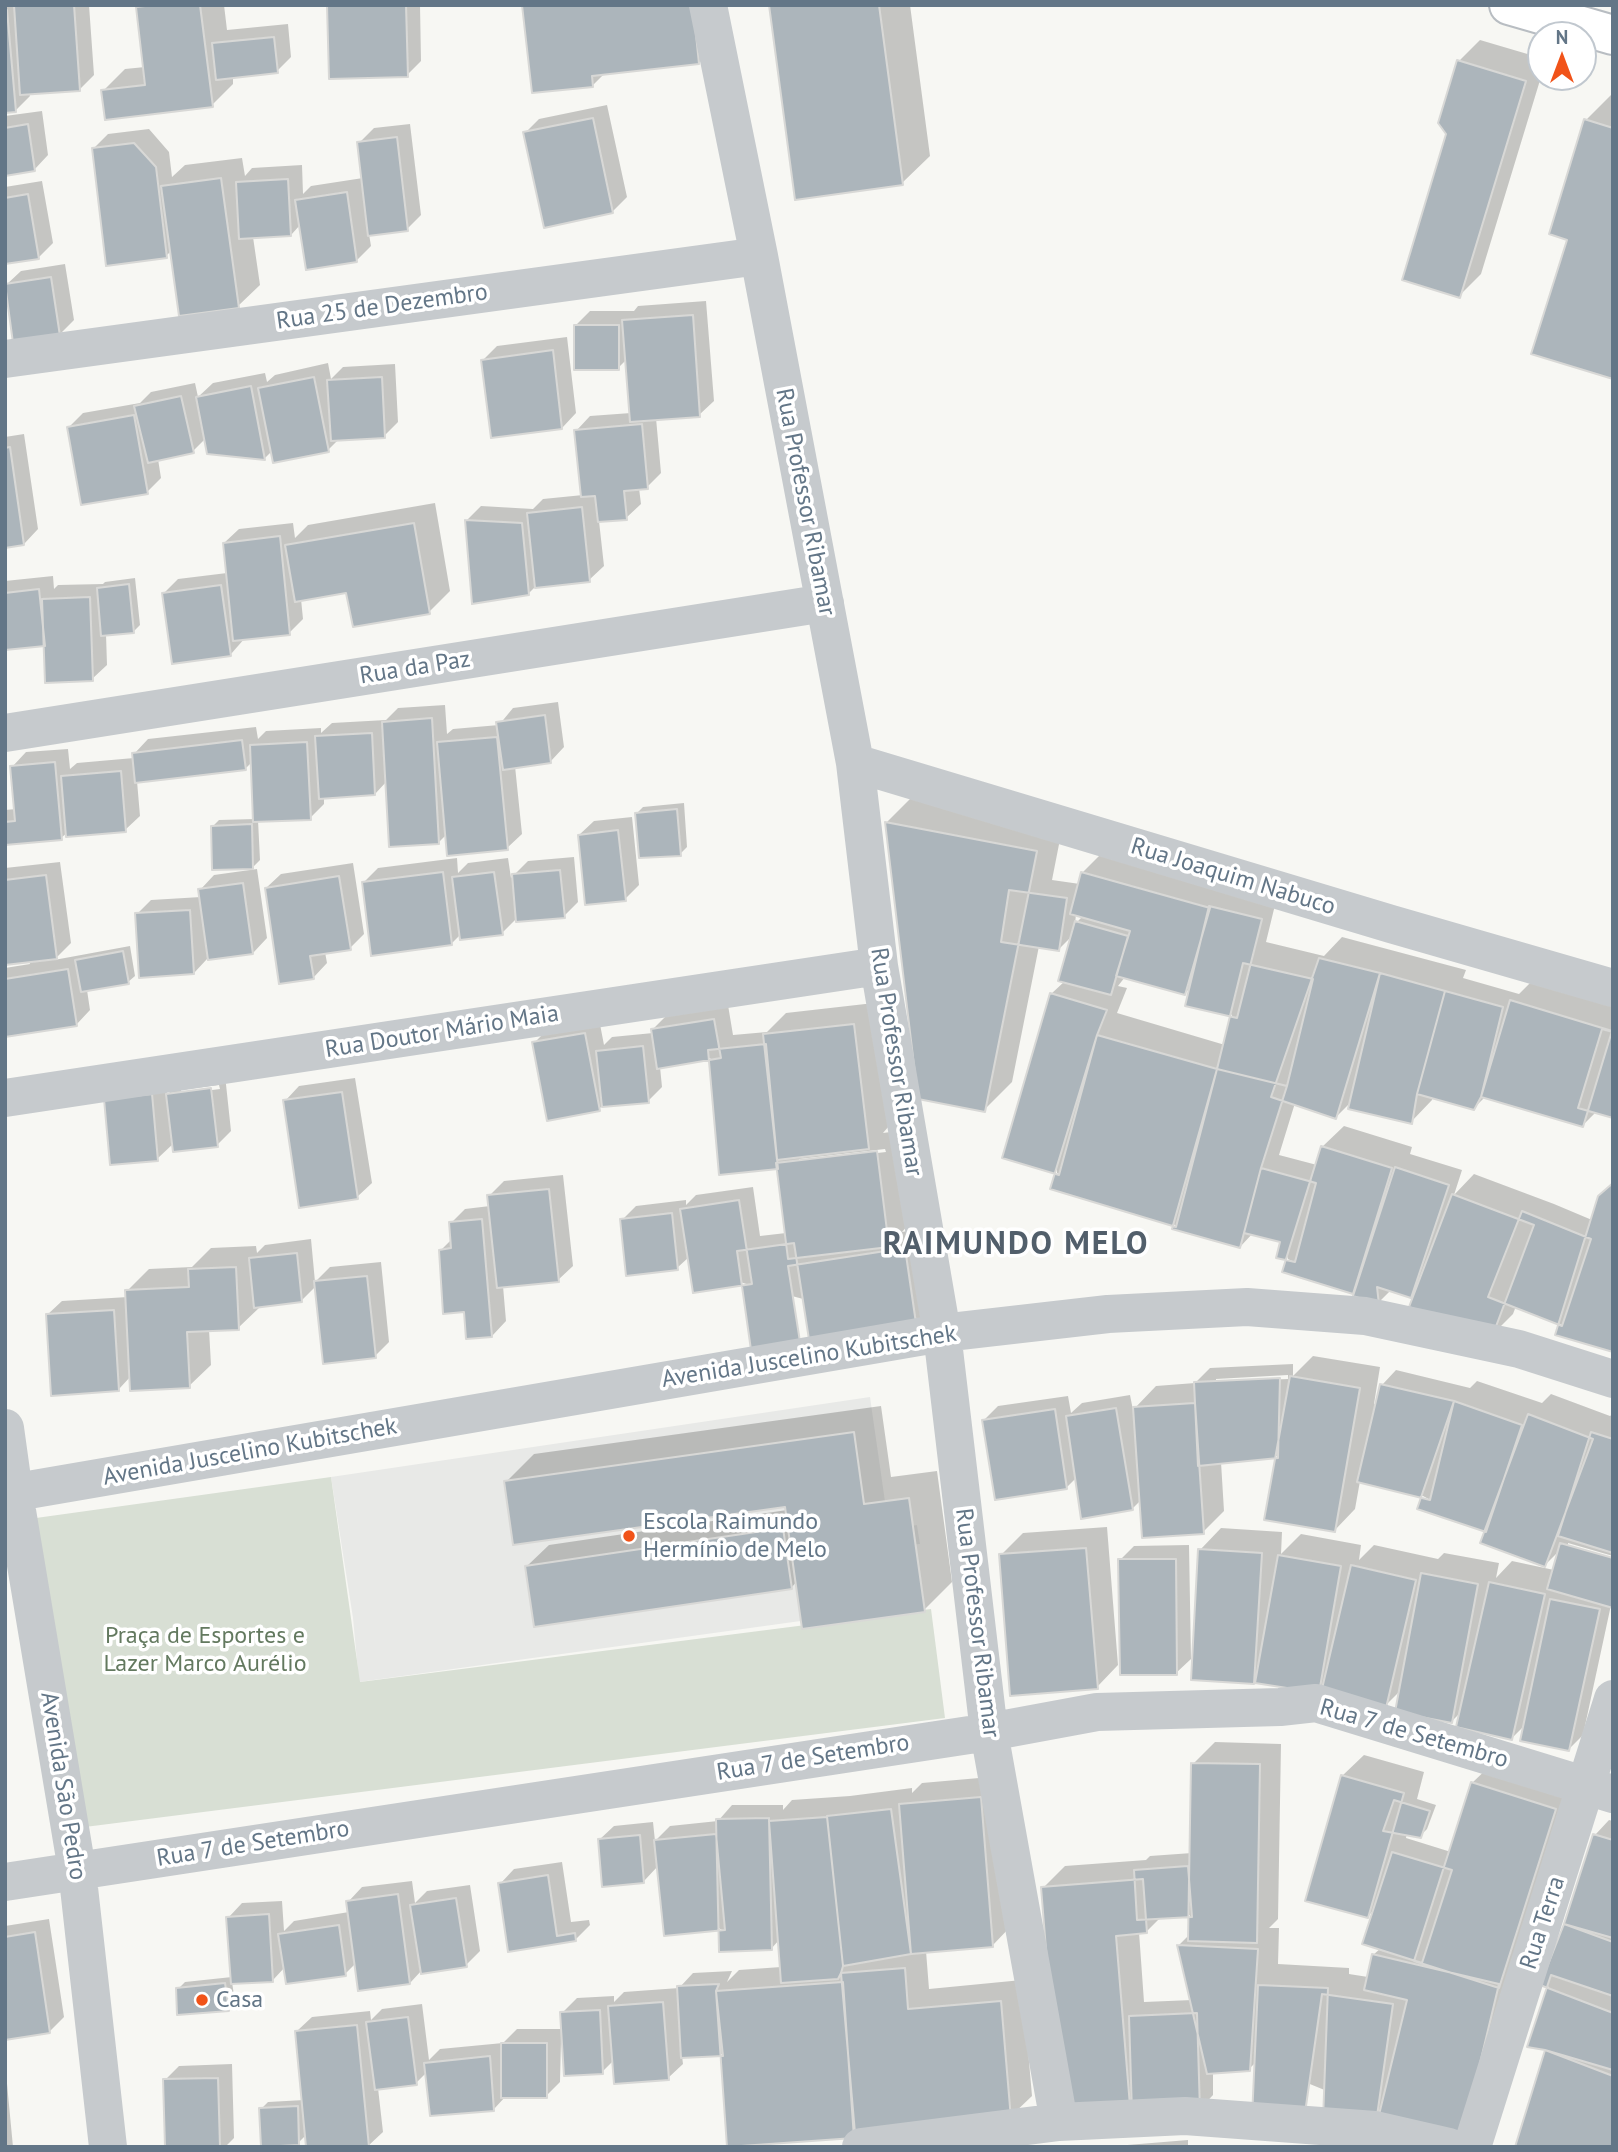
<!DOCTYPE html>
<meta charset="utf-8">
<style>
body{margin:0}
#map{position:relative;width:1618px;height:2152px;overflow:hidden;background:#f7f7f3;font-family:"PT Sans",sans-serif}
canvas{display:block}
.frame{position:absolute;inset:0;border:7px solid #637687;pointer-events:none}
.north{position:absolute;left:1527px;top:21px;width:70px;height:70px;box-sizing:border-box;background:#fff;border:2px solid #c1c8cf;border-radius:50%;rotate:0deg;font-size:19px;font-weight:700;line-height:28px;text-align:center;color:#637687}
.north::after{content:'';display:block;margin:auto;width:24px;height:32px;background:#f15319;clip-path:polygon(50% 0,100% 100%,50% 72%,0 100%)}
</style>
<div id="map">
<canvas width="1618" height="2152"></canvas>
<div class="frame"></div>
<div class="north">N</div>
</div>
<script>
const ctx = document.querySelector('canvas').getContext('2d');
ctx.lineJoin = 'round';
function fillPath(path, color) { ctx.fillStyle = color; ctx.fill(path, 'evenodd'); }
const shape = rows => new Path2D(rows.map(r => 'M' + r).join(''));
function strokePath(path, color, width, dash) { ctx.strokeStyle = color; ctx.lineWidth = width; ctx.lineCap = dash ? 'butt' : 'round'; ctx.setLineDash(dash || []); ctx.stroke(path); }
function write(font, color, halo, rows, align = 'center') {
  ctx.font = font + ' "PT Sans",sans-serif'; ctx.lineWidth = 7; ctx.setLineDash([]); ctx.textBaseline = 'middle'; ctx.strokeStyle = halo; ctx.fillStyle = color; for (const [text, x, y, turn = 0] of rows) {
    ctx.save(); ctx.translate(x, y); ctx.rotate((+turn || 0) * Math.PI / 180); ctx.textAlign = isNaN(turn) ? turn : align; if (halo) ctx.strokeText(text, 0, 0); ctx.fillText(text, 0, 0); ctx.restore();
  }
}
fillPath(shape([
 [870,1397,889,1529,917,1525,920,1544,894,1547,902,1607,359,1682,353,1618,331,1477]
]), '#e8e9e7');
fillPath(shape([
 [331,1477,360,1682,931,1609,945,1718,77,1828,36,1518]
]), '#d8dfd4');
fillPath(shape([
 [5,5,89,5,94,75,79,90,29,93,30,96,15,111,5,111],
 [140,5,224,5,227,30,288,24,291,57,277,71,233,76,233,84,212,105,103,91,125,69,145,67,138,8],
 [328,5,420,5,421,61,407,75],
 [771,5,910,5,930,156,902,183],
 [1480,40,1541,58,1541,77,1481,274,1459,296,1448,134,1459,61],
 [720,41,699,63,605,73,593,85,533,91],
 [1613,93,1613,377,1569,239,1586,120],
 [607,105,627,197,613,211,525,133,539,119],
 [42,111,48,155,34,170,5,174,5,116],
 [410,124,421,215,407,229,369,234,371,246,357,260,300,225,291,235,253,237,260,285,238,306,172,250,166,256,94,148,108,134,149,129,169,152,172,177,185,165,242,158,245,176,252,168,302,165,303,194,311,186,363,178,359,143,374,128],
 [42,181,53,243,39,257,5,262,5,187],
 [65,264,74,320,59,335,6,285,21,271],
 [706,301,714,401,699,415,656,418,661,473,647,487,639,488,641,504,626,518,599,521,604,566,589,580,536,586,528,594,467,520,481,506,533,509,543,499,583,495,576,431,590,416,631,413,627,359,618,368,576,325,590,311,634,311,638,306],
 [567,337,576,413,562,428,482,361,497,346],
 [328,363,331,379,343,367,395,364,398,422,384,436,340,438,328,450,273,450,265,458,206,438,193,451,158,459,161,478,147,492,69,427,83,413,140,403,151,392,195,383,198,397,213,383,265,373,267,382,275,375],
 [24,434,38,529,24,544,5,546,5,437],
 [435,503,450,591,429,612,348,591,301,599,303,619,289,633,245,638,231,654,164,593,178,579,227,573,224,543,239,529,293,523,295,538,308,525],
 [53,576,54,589,58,585,103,584,105,582,135,578,140,625,133,632,106,634,107,665,92,679,45,644,5,648,5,581],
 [558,702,564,747,550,762,515,766,522,834,507,848,447,834,439,842,387,781,375,794,324,797,324,804,310,818,258,820,260,860,253,867,213,826,219,820,255,819,253,761,245,769,137,781,140,816,125,830,68,832,61,838,5,844,5,810,16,809,12,767,26,752,68,749,70,769,77,763,134,758,134,754,148,739,256,727,258,739,266,731,321,728,321,733,332,723,386,720,398,708,445,705,447,734,453,729,499,725,513,708],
 [914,795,1063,824,1052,880,1080,884,1083,872,1104,851,1275,905,1266,942,1324,956,1342,937,1466,970,1463,978,1519,994,1533,980,1613,1003,1613,1116,1596,1112,1583,1125,1485,1097,1474,1108,1433,1096,1432,1100,1411,1122,1351,1102,1336,1117,1295,1103,1279,1155,1317,1165,1322,1147,1344,1126,1412,1147,1410,1154,1462,1170,1454,1195,1474,1174,1554,1204,1592,1220,1599,1197,1613,1183,1613,1350,1560,1324,1516,1306,1513,1314,1492,1335,1418,1289,1411,1296,1391,1290,1378,1303,1357,1287,1353,1292,1288,1259,1282,1241,1253,1233,1240,1247,1175,1225,1057,1173,1051,994,1065,981,1073,935,1059,949,1039,946,1012,1082,984,1110,886,823],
 [1076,914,1083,916,1075,924],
 [1125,977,1185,993,1191,987,1232,1015,1225,1045,1117,1013,1127,988,1118,986],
 [684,803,687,847,680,854,637,813,643,807],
 [632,817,639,885,625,899,579,835,594,821],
 [574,857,578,902,564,916,517,918,502,933,461,934,452,943,363,883,378,868,457,858,458,873,468,863,508,858,511,878,528,861],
 [60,862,71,943,54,960,130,946,135,976,128,982,87,990,90,1010,76,1025,5,1035,5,968,30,964,29,961,5,964,5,868],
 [353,863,364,934,350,948,325,952,327,963,313,978,266,888,281,874],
 [257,869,267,938,253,953,207,959,194,973,137,914,151,900,201,897,200,890,214,875],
 [874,1003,889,1126,883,1133,898,1131,909,1224,902,1232,925,1228,937,1307,916,1329,743,1283,689,1257,677,1268,622,1220,636,1206,686,1200,686,1205,696,1195,753,1187,760,1236,786,1233,778,1166,710,1058,660,1067,662,1087,648,1101,603,1105,599,1109,534,1043,548,1029,599,1019,604,1045,612,1037,653,1033,652,1030,667,1015,728,1005,733,1035,767,1032,786,1013],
 [885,1149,886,1152,799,1162,799,1159],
 [225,1075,231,1131,217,1145,174,1143,157,1159,106,1099,166,1081,167,1095,182,1080],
 [219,1085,220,1089,181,1094,181,1090],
 [355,1078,372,1183,357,1197,285,1101,299,1086],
 [563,1175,573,1266,558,1280,503,1286,506,1321,492,1336,466,1310,440,1251,452,1239,451,1223,465,1209,490,1206,489,1196,504,1181],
 [311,1239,315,1282,330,1267,381,1262,389,1342,375,1356,316,1286,302,1300,260,1307,238,1328,209,1329,211,1365,189,1386,131,1376,119,1389,47,1315,62,1301,128,1297,127,1291,149,1269,192,1267,211,1248,256,1246,257,1253,265,1245],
 [1313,1356,1380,1367,1374,1404,1377,1405,1382,1385,1396,1370,1470,1388,1477,1381,1542,1403,1551,1394,1610,1416,1613,1414,1613,1556,1568,1543,1568,1547,1611,1605,1583,1735,1569,1749,1525,1725,1512,1738,1462,1711,1452,1721,1401,1690,1385,1706,1258,1677,1253,1682,1200,1550,1221,1528,1282,1532,1281,1554,1301,1534,1361,1545,1359,1560,1374,1545,1438,1559,1444,1553,1499,1563,1496,1578,1512,1561,1554,1570,1559,1551,1545,1565,1486,1530,1423,1496,1360,1481,1355,1509,1334,1531,1277,1456,1221,1462,1224,1511,1203,1532,1141,1500,1132,1509,1077,1477,1066,1488,983,1421,998,1406,1068,1396,1071,1413,1082,1403,1130,1395,1133,1410,1156,1386,1195,1383,1210,1368,1293,1364,1293,1376],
 [1288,1375,1288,1379,1216,1382,1216,1379],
 [881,1406,891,1477,937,1471,952,1582,924,1610,797,1581,792,1587,527,1566,549,1545,787,1510,786,1505,506,1482,534,1454],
 [1107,1527,1118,1665,1097,1687,1001,1555,1023,1533],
 [1189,1545,1191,1659,1176,1673,1120,1560,1134,1546],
 [1215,1742,1281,1744,1278,1919,1269,1928,1279,1928,1278,1964,1349,1968,1349,1974,1368,1977,1373,1955,1381,1948,1375,1909,1368,1916,1342,1776,1364,1755,1424,1772,1417,1799,1436,1805,1427,1829,1420,1836,1407,1833,1406,1838,1451,1852,1472,1783,1494,1762,1576,1788,1459,2145,1256,2062,1249,2069,1213,2072,1213,2095,1199,2110,1129,2105,1043,1888,1065,1866,1146,1860,1150,1856,1192,1853,1193,1764],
 [1190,1915,1190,1934,1179,1945,1192,2000,1144,2002,1139,1932,1147,1931,1161,1917],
 [1002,1776,1013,1924,992,1946,926,1951,929,1989,1022,1980,1032,2096,1010,2117,854,2137,722,2054,682,2056,683,2064,668,2078,614,2060,602,2072,564,2040,561,2040,560,2082,546,2096,506,2096,494,2109,427,2072,416,2083,378,2088,383,2132,368,2146,307,2134,298,2143,261,2109,268,2102,304,2100,297,2031,312,2017,370,2011,371,2020,382,2009,422,2004,429,2060,440,2049,503,2043,517,2029,563,2029,562,2013,577,1998,614,1996,614,2002,624,1992,679,1988,693,1973,732,1971,727,1982,739,1970,781,1967,779,1940,771,1949,720,1929,658,1866,644,1881,599,1840,614,1826,653,1822,655,1841,670,1826,718,1821,732,1805,783,1805,783,1810,792,1800,850,1796,912,1788,912,1793,922,1783],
 [1609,1820,1613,1821,1613,2147,1547,2048,1549,1987,1542,1984,1565,1924,1595,1835],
 [562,1862,571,1922,589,1920,590,1925,575,1940,510,1950,500,1884,514,1869],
 [412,1881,415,1903,427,1891,470,1885,480,1951,466,1965,422,1970,410,1983,356,1963,345,1974,285,1967,273,1980,232,1982,235,2002,228,2009,178,1989,185,1982,232,1977,228,1918,242,1903,282,1901,284,1931,294,1921,349,1912,348,1902,362,1887],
 [49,1919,64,2017,50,2031,5,2038,5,1926],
 [232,2064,234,2138,225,2147,167,2147,165,2080,179,2066],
 [6,2073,13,2147,5,2147],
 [1188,2140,1188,2147,1103,2147]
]), '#0003');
const building = shape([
 [14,5,74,5,80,91,20,95,14,5],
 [154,5,200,5,213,107,105,120,101,90,145,85,136,7,154,5],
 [327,5,406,5,408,77,329,79,327,5],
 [522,5,693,5,699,64,592,76,593,87,532,93,522,5],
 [769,5,879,5,903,185,795,200,769,5],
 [5,10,7,10,16,112,5,113,5,10],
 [274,37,278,73,216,80,212,43,274,37],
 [1457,60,1526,81,1460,298,1402,280,1446,134,1438,123,1457,60],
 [593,118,613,213,544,228,523,132,593,118],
 [1584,119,1613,128,1613,379,1531,354,1567,240,1549,234,1584,119],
 [28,124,35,171,5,176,5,128,28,124],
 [397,137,408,231,368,236,357,142,397,137],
 [134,143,156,167,167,258,106,266,92,148,134,143],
 [221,178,239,308,179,316,161,186,221,178],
 [288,179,291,236,239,239,236,182,288,179],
 [347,192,357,262,306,270,295,200,347,192],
 [28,194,39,259,5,264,5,198,28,194],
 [51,277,60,336,13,343,5,284,51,277],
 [693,315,700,417,630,422,622,320,693,315],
 [574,325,619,325,619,370,574,370,574,325],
 [553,350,562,429,491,438,481,360,553,350],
 [314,377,329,452,273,463,258,388,314,377],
 [382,377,385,438,331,441,327,380,382,377],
 [251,386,265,460,207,454,196,397,251,386],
 [181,396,194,453,148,463,134,406,181,396],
 [134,415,148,494,81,505,67,427,134,415],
 [642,424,648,489,624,491,627,520,598,522,595,496,581,497,574,430,642,424],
 [10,447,24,545,5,548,5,448,10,447],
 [582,507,590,582,535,588,527,513,582,507],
 [465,520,522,523,529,595,472,604,465,520],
 [414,523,430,614,353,627,346,593,295,602,285,545,414,523],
 [280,536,290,635,233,641,223,543,280,536],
 [129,584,134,633,101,636,97,588,129,584],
 [221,585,231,656,172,664,162,593,221,585],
 [39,589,45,646,5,650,5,593,39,589],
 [90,597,93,681,45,683,42,599,90,597],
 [545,715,551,763,503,770,496,722,545,715],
 [432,718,439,844,389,847,382,722,432,718],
 [372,733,375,795,319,799,315,736,372,733],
 [497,737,508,850,447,856,437,742,497,737],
 [242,740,246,770,135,783,132,753,242,740],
 [307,742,311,820,253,822,250,745,307,742],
 [55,762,62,840,5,845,5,822,15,821,10,766,55,762],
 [121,771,126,832,66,837,61,776,121,771],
 [677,809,681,856,639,858,635,813,677,809],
 [885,822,1037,851,985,1112,918,1099,885,822],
 [252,824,253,869,212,870,211,826,252,824],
 [618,830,626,901,585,905,578,835,618,830],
 [560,870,565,918,516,922,512,874,560,870],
 [443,872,452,945,371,956,362,882,443,872],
 [494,872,503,935,460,940,452,877,494,872],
 [1081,872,1210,908,1185,995,1116,976,1130,931,1070,914,1081,872],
 [46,875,57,959,5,965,5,880,46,875],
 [339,876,351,950,310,956,314,979,279,984,265,888,339,876],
 [243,883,253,954,208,960,198,889,243,883],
 [1009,890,1067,898,1059,951,1001,942,1009,890],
 [1209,906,1262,919,1237,1018,1185,1006,1209,906],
 [190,910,194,974,139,978,135,913,190,910],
 [1075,921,1128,936,1111,995,1058,981,1075,921],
 [123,951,129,984,81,992,75,960,123,951],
 [1319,958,1380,973,1336,1119,1271,1097,1319,958],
 [1243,963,1313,979,1287,1086,1217,1069,1243,963],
 [68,969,77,1026,5,1037,5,979,68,969],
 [1380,973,1445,991,1417,1094,1412,1124,1348,1109,1380,973],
 [1445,991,1503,1007,1481,1097,1474,1110,1417,1094,1445,991],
 [1050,993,1107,1010,1097,1035,1059,1175,1002,1158,1050,993],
 [1510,1000,1612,1031,1583,1127,1481,1097,1510,1000],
 [714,1019,721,1058,657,1069,651,1029,714,1019],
 [854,1024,869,1149,777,1160,763,1034,854,1024],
 [1602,1029,1613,1032,1613,1118,1578,1108,1602,1029],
 [585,1033,600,1111,547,1121,532,1042,585,1033],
 [1097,1035,1217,1069,1176,1227,1050,1189,1097,1035],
 [766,1044,778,1169,719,1175,708,1050,766,1044],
 [643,1046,649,1103,602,1107,596,1051,643,1046],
 [1217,1069,1287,1086,1261,1168,1240,1248,1172,1229,1217,1069],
 [211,1088,218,1147,173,1152,166,1094,211,1088],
 [342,1092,358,1199,299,1208,283,1100,342,1092],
 [152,1094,158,1161,110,1165,104,1099,152,1094],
 [1321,1146,1392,1168,1353,1294,1282,1272,1321,1146],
 [877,1151,889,1247,788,1259,776,1163,877,1151],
 [1395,1167,1449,1185,1411,1298,1377,1287,1379,1305,1353,1296,1395,1167],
 [1261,1168,1316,1183,1295,1262,1276,1258,1280,1242,1244,1233,1261,1168],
 [1613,1183,1613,1352,1555,1335,1598,1196,1613,1183],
 [549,1189,559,1282,497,1288,487,1195,549,1189],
 [1452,1194,1534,1225,1492,1337,1409,1307,1452,1194],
 [739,1200,752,1284,693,1293,680,1209,739,1200],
 [1522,1211,1591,1239,1562,1326,1488,1297,1522,1211],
 [672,1213,678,1270,626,1276,620,1219,672,1213],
 [482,1219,492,1337,466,1339,464,1312,443,1314,439,1250,451,1248,449,1222,482,1219],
 [794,1243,810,1346,752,1357,737,1251,794,1243],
 [905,1248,917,1330,801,1348,788,1266,905,1248],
 [297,1253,302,1302,254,1308,249,1258,297,1253],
 [236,1267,239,1330,187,1332,190,1388,130,1391,125,1290,189,1287,188,1269,236,1267],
 [367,1276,376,1358,323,1364,314,1281,367,1276],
 [114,1310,119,1391,51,1396,46,1314,114,1310],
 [1290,1376,1360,1388,1335,1532,1264,1520,1290,1376],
 [1280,1378,1278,1458,1198,1466,1194,1382,1280,1378],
 [1380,1384,1454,1401,1430,1500,1357,1482,1380,1384],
 [1454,1401,1522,1425,1486,1532,1417,1509,1454,1401],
 [1195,1403,1204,1534,1142,1538,1133,1407,1195,1403],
 [1116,1408,1133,1510,1081,1519,1066,1416,1116,1408],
 [1055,1409,1067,1489,995,1500,982,1420,1055,1409],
 [1528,1414,1593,1439,1545,1567,1480,1543,1528,1414],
 [854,1432,864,1504,909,1498,925,1612,802,1629,785,1507,513,1545,504,1481,854,1432],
 [1591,1432,1613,1439,1613,1553,1558,1536,1591,1432],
 [783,1528,792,1589,534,1627,525,1566,783,1528],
 [1560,1543,1613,1558,1613,1608,1547,1589,1560,1543],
 [1086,1548,1098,1689,1010,1696,999,1554,1086,1548],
 [1198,1549,1262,1553,1254,1684,1191,1680,1198,1549],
 [1278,1555,1341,1566,1319,1693,1255,1683,1278,1555],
 [1118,1559,1176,1559,1177,1675,1120,1675,1118,1559],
 [1351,1565,1416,1580,1386,1708,1321,1693,1351,1565],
 [1421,1573,1478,1584,1452,1723,1395,1712,1421,1573],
 [1489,1582,1545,1594,1512,1740,1456,1727,1489,1582],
 [1550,1599,1600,1609,1569,1751,1520,1741,1550,1599],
 [1191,1763,1260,1764,1257,1943,1188,1941,1191,1763],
 [1341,1775,1404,1793,1368,1918,1305,1901,1341,1775],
 [1471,1782,1556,1809,1499,1988,1414,1961,1471,1782],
 [981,1797,993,1947,911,1954,899,1804,981,1797],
 [1394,1800,1430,1811,1421,1838,1383,1831,1394,1800],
 [891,1809,911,1954,843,1966,827,1816,891,1809],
 [827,1817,843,1966,841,1973,838,1979,781,1983,769,1821,827,1817],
 [769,1818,772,1950,719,1952,716,1819,769,1818],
 [716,1834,725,1930,664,1936,654,1840,716,1834],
 [1593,1834,1613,1840,1613,1938,1564,1924,1593,1834],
 [640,1835,644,1883,602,1887,598,1839,640,1835],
 [1392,1852,1452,1870,1422,1963,1362,1944,1392,1852],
 [1188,1866,1192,1917,1137,1920,1134,1870,1188,1866],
 [548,1875,557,1936,575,1933,576,1941,508,1952,498,1883,548,1875],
 [1143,1879,1147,1933,1116,1936,1130,2106,1059,2112,1041,1887,1143,1879],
 [398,1894,410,1984,358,1991,346,1901,398,1894],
 [456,1898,467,1967,421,1974,410,1905,456,1898],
 [269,1914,273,1982,231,1984,226,1917,269,1914],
 [1564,1924,1613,1942,1613,2013,1540,1985,1564,1924],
 [339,1925,346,1976,286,1984,278,1934,339,1925],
 [35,1932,50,2033,5,2040,5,1937,35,1932],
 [1177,1945,1258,1949,1250,2071,1207,2074,1177,1945],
 [1372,1954,1499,1984,1460,2147,1376,2127,1407,2000,1364,1990,1372,1954],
 [905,1968,908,2009,1001,2001,1011,2119,855,2133,841,1973,905,1968],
 [1551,1975,1613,1996,1613,2076,1545,2050,1527,2047,1551,1975],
 [843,1982,854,2138,727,2147,716,1991,843,1982],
 [225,1983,229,2011,177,2015,176,1988,225,1983],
 [719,1984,716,1991,723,2056,681,2058,677,1986,719,1984],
 [1258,1985,1328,1988,1323,2120,1252,2118,1258,1985],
 [1322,1994,1393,2004,1375,2130,1304,2120,1322,1994],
 [663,2002,669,2080,614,2084,608,2006,663,2002],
 [600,2010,603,2074,564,2076,560,2012,600,2010],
 [1197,2013,1200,2111,1132,2113,1129,2016,1197,2013],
 [408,2017,417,2085,375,2090,366,2022,408,2017],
 [357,2025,369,2147,306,2147,295,2031,357,2025],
 [501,2043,547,2043,547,2098,501,2098,501,2043],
 [1545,2050,1613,2070,1613,2147,1515,2147,1545,2050],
 [490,2056,494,2111,430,2116,424,2063,490,2056],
 [218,2078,220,2147,165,2147,163,2079,218,2078],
 [298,2106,299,2145,261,2147,259,2108,298,2106]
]);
fillPath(building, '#acb5bb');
strokePath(building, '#d8d8d6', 2);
const secondary = shape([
 [1509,5,1613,35]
]);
strokePath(secondary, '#b8bdc2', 42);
strokePath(shape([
 [708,5,759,256,855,763,879,966,942,1333,989,1732,1059,2122],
 [5,359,759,256],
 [5,733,825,603],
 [855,763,1391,924,1613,988],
 [5,1098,879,966],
 [5,1428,14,1493,77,1870,108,2147],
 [5,1494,942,1333,1108,1314,1247,1307,1365,1316,1519,1349,1613,1379],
 [5,1882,989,1732,1097,1712,1280,1707,1316,1703,1613,1794],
 [861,2147,1059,2122,1185,2116,1375,2130,1449,2147],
 [1472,2147,1613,1699]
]), '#c6cacd', 38);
strokePath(secondary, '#fff', 38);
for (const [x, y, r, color] of [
 [629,1536,7,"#f15319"],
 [202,2000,7,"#f15319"]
]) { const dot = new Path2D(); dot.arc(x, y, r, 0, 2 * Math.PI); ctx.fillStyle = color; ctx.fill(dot); strokePath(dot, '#fff', 2.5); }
write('24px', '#637687', '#fff', [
 ["Rua 25 de Dezembro",382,307,-8],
 ["Rua Professor Ribamar",805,502,79],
 ["Rua da Paz",415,668,-9],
 ["Rua Joaquim Nabuco",1233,877,17],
 ["Rua Doutor Mário Maia",442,1032,-9],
 ["Rua Professor Ribamar",896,1062,81],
 ["Avenida Juscelino Kubitschek",809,1357,-9],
 ["Avenida Juscelino Kubitschek",250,1452,-10],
 ["Rua Professor Ribamar",977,1623,83],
 ["Rua 7 de Setembro",1414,1734,16],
 ["Rua 7 de Setembro",813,1758,-9],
 ["Avenida São Pedro",63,1786,81],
 ["Rua 7 de Setembro",253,1844,-9],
 ["Rua Terra",1543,1923,-72]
]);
write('24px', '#637687', '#fff', [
 ["Escola Raimundo",643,1522],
 ["Hermínio de Melo",643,1550],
 ["Casa",216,2000]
], 'left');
write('24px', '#63795f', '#fff', [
 ["Praça de Esportes e",205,1636],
 ["Lazer Marco Aurélio",205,1664]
]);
ctx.letterSpacing = '2px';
write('bold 32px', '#525f6b', '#fff', [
 ["RAIMUNDO MELO",1016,1245]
]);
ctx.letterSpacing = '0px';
</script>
